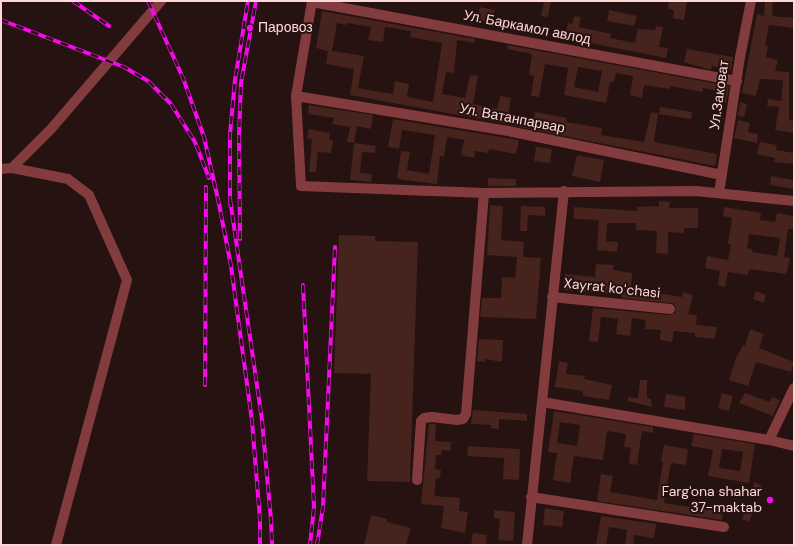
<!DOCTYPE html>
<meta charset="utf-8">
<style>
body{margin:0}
#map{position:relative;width:795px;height:546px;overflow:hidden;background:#261210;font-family:"DM Sans",sans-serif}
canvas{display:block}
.frame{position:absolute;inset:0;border:2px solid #fed8d6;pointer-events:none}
</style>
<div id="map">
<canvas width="795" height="546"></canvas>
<div class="frame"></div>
</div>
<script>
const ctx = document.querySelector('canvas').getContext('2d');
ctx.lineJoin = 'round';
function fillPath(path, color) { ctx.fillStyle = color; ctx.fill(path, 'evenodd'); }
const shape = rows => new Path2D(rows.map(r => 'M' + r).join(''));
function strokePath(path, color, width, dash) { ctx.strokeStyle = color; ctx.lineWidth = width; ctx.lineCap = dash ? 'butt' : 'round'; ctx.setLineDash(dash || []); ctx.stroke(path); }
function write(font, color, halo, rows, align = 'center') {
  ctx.font = font + ' "DM Sans",sans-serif'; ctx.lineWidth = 4; ctx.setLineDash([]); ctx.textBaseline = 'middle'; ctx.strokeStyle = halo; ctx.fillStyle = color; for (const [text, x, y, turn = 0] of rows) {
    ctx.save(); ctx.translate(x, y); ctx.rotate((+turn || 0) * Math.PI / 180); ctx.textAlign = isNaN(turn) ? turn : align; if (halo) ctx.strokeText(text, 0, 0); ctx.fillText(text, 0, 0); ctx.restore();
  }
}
fillPath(shape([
 [544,1,551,1,548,17,541,16],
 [669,1,687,1,684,20,673,18,674,10,668,9],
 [765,1,773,1,772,16,794,18,794,28,769,25,765,46,768,46,766,57,778,60,775,71,789,72,789,120,794,121,794,133,775,130,779,107,767,106,768,99,781,101,783,80,760,79,756,96,742,93,757,14,764,16],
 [480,7,495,10,492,23,477,20],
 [609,10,637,16,634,26,607,21],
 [322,11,475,39,475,43,457,40,454,73,446,72,442,94,465,98,470,75,478,76,473,104,497,109,500,96,511,98,507,124,350,95,354,69,326,64,328,51,316,48],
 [337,23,347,25,347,23,371,27,368,40,383,42,385,27,411,31,410,37,442,43,433,102,407,97,409,84,395,81,393,94,358,88,364,56,332,51],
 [574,16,581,17,579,27,611,34,610,38,635,43,638,29,655,30,656,26,663,27,659,47,668,48,666,58,565,38,568,23,572,24],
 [508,45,729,86,726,103,718,101,719,91,703,88,702,92,670,86,670,89,644,85,642,98,630,95,633,76,616,73,614,82,610,82,606,103,564,95,568,68,545,64,539,97,531,96,534,76,529,75,532,54,507,49],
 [578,67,602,71,598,92,574,87],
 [687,49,733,57,731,70,712,66,711,70,684,62],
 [740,102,747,104,744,117,738,116],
 [309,105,373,115,371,129,357,126,354,143,347,142,350,127,332,124,334,118,308,114],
 [660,107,692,112,691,119,659,114],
 [535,112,567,118,566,122,602,128,601,135,644,142,651,112,658,113,654,142,717,154,715,166,514,126,515,119,533,122],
 [393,119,519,140,516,154,489,149,488,153,475,151,474,158,461,155,464,140,447,137,444,157,440,156,437,184,397,179,401,151,410,152,407,170,429,174,435,135,402,130,399,149,388,147],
 [738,120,750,123,748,132,758,134,757,143,734,138],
 [309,129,330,133,329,140,333,140,331,153,318,152,316,172,309,172,312,140,307,138],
 [760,142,777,145,776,150,794,153,794,164,774,162,775,158,757,154],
 [354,143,376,146,375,153,362,152,360,173,372,174,371,182,350,180],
 [536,147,552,149,550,163,534,161],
 [577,155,604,160,600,182,572,176],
 [771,176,794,180,794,189,770,185],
 [488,178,516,179,516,186,488,186],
 [659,201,670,202,669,208,698,208,698,228,684,228,684,233,668,232,668,254,656,253,657,231,636,230,636,223,607,223,606,241,618,242,617,252,597,250,599,220,574,219,574,207,637,211,637,207,659,206],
 [490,205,503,206,501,240,524,242,523,257,541,258,536,319,480,317,482,298,501,298,502,277,515,278,517,257,487,255],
 [521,206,545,207,545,216,528,215,527,231,520,231],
 [724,207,761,213,760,220,775,222,777,213,794,216,794,229,788,229,784,257,790,258,786,274,749,269,748,275,728,272,725,287,718,285,720,271,705,268,707,256,728,260,731,244,728,244,732,218,723,216],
 [749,234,780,238,777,256,752,252,752,249,747,248],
 [339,235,375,236,375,241,418,242,410,482,367,481,371,374,334,373],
 [596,264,614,265,613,270,632,273,631,288,657,290,657,293,682,297,683,292,693,295,688,314,697,315,696,325,717,327,715,339,695,337,695,333,674,331,672,342,660,340,661,330,645,329,646,320,632,318,630,336,616,334,618,319,601,317,598,342,589,341,593,308,669,315,675,313,676,309,674,304,671,303,621,298,622,295,563,290,565,274,595,277],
 [756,291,766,295,764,303,753,299],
 [750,329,764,334,759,348,794,362,791,372,756,362,748,386,729,380,736,358,743,345,745,346],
 [479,339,503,340,502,362,485,359,485,362,477,361],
 [559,361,568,363,566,374,585,376,584,379,612,385,609,400,583,396,583,391,555,387],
 [640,380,647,380,647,398,651,399,652,407,628,401,628,397,638,398],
 [722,393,733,396,729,411,718,408],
 [745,393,770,402,772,397,780,400,773,416,739,403],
 [666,394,685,397,685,410,664,407],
 [473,410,527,414,527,421,499,419,499,429,491,428,491,425,471,424],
 [554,411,653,427,653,433,642,431,637,465,629,464,631,448,624,447,626,434,607,431,603,460,574,456,570,483,553,480,557,453,548,452],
 [560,422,580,425,577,446,557,443],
 [429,424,436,424,435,441,451,442,450,451,442,450,441,455,436,455,435,469,441,470,440,478,436,478,434,496,460,498,459,511,468,512,465,533,441,528,444,506,421,504],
 [694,434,755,444,749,483,708,476,713,450,691,446],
 [722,449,743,452,740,471,719,468],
 [664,445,688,449,686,465,671,463,664,503,723,512,722,520,597,501,601,474,613,476,610,492,657,500,663,462,661,461],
 [468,446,520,449,519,480,503,479,504,458,467,456],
 [755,482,762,486,758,496,750,492],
 [746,507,754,510,749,522,742,519],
 [545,508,564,511,562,527,543,525],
 [494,510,515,512,513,541,498,540,500,519,494,518],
 [371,515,387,519,387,522,411,528,406,545,364,545],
 [601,516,656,524,654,538,634,535,633,545,625,545,627,530,609,527,606,545,596,545],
 [473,533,487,535,486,545,471,545]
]), '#46231c');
strokePath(shape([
 [312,1,296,96,301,186,484,193,696,191,794,201],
 [312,2,737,81],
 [296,96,508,131,722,175],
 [12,168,68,179,89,195,127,280,56,545],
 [1,169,12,168,51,129,161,1],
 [719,193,740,57,751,1],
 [552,297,670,309],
 [542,402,769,440,794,446],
 [769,440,794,388],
 [417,480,421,421,424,418,432,417,457,420,463,419,466,414,484,193],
 [531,497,724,527],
 [527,545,564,191]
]), '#833c3d', 10);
const rail = shape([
 [73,1,109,26],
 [148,1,183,78,204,137,219,204,231,266,252,421,260,520,260,545],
 [1,20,124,67,148,81,171,104,195,142,209,178],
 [230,199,262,420,271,520,272,545],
 [230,204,230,134,235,80,248,1],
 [240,239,239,135,241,83,256,1],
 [303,285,314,507,310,545],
 [205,385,206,187],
 [317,545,323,507,335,247]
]);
strokePath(rail, '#f808ed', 4);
strokePath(rail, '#261210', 2.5, [8]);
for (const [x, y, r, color] of [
 [250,28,4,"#f808ed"],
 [770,500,4,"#f808ed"]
]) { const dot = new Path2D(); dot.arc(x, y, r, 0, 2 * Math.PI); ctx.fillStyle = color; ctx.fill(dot); strokePath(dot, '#261210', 1.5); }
write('14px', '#fed8d6', '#261210', [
 ["Паровоз",258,28],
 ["Farg'ona shahar",762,492,"right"],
 ["37-maktab",762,508,"right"]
], 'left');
write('14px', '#fed8d6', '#261210', [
 ["Ул. Баркамол авлод",527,28,11],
 ["Ул.Заковат",720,95,-82],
 ["Ул. Ватанпарвар",512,119,11],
 ["Xayrat koʻchasi",612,289,6]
]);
</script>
